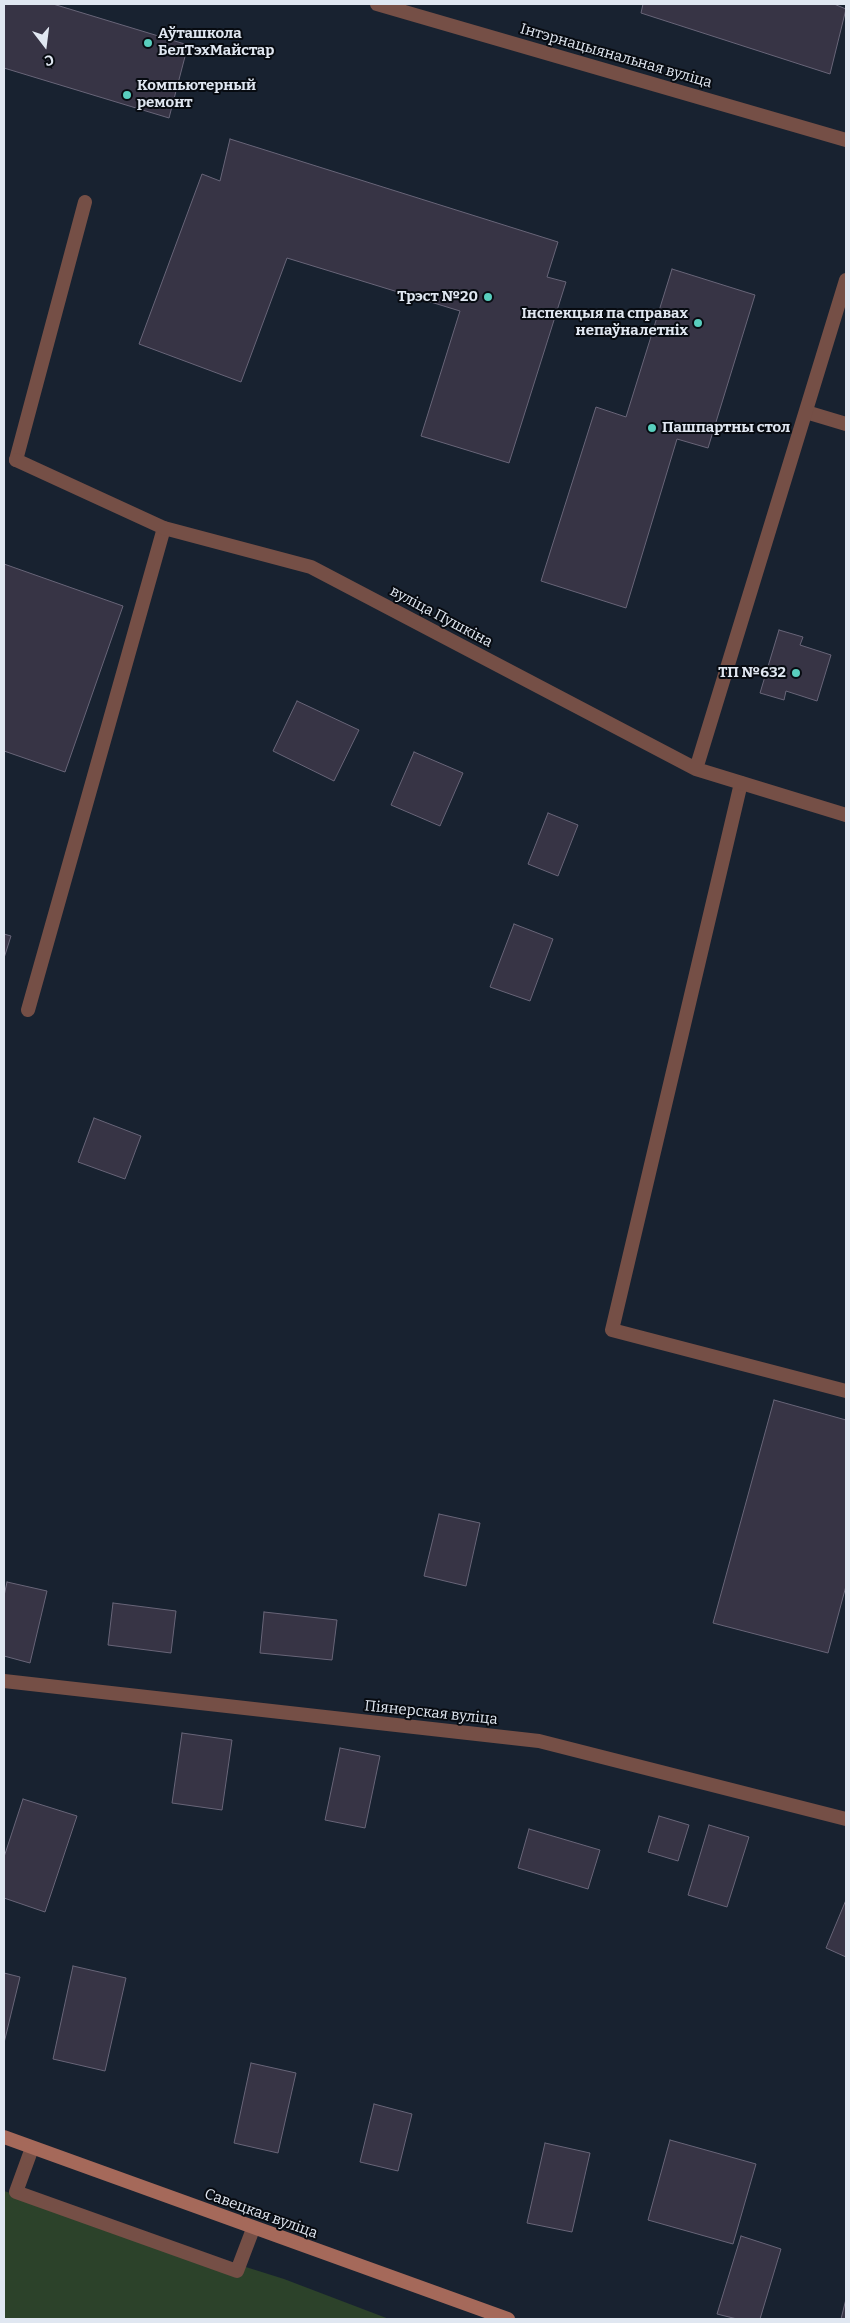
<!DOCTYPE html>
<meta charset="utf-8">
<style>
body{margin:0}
#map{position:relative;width:850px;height:2323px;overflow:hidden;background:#182230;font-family:Bitter,serif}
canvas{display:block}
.frame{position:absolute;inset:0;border:5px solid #e0e7f1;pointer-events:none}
.north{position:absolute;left:20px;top:20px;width:50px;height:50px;-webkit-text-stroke:4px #070b11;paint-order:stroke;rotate:165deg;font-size:14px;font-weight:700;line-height:20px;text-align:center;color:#e0e7f1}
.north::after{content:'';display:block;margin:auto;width:18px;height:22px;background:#e0e7f1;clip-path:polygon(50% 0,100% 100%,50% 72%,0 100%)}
</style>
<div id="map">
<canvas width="850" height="2323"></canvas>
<div class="frame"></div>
<div class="north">С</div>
</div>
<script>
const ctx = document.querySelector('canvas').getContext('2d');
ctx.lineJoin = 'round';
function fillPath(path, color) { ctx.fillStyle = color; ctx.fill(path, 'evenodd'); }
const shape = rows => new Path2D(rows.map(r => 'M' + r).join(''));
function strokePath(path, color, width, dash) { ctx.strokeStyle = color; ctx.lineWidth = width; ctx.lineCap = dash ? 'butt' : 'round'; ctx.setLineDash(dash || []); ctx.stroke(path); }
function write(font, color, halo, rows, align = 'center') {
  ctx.font = font + ' Bitter,serif'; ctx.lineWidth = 4; ctx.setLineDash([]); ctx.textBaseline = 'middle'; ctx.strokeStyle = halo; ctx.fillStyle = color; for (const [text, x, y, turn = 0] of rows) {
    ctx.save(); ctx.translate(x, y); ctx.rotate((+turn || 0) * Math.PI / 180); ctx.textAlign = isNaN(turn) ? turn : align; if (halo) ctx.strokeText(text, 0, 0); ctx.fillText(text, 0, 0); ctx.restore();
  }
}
fillPath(shape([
 [4,2191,284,2279,389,2319,4,2319]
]), '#2c422a');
const building = shape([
 [4,4,53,4,188,45,169,118,4,68,4,4],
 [643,4,834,4,846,9,830,74,641,13,643,4],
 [230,139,558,242,547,277,566,282,509,463,421,436,460,311,287,258,241,382,139,344,202,174,220,181,230,139],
 [672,269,755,295,708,448,677,439,626,608,541,581,596,407,626,417,672,269],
 [4,564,123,606,65,772,4,751,4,564],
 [779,630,803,637,800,645,831,655,817,701,786,691,784,700,760,693,779,630],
 [297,701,359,730,334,781,273,751,297,701],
 [414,752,463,773,440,826,391,805,414,752],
 [548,813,578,825,558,876,528,864,548,813],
 [514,924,553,939,530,1001,490,987,514,924],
 [4,934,11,936,4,958,4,934],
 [94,1118,141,1136,125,1179,78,1162,94,1118],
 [774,1400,846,1420,846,1586,828,1653,713,1623,774,1400],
 [439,1514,480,1523,466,1586,424,1576,439,1514],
 [7,1582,47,1591,30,1663,4,1656,4,1596,7,1582],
 [113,1603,176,1611,171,1653,108,1645,113,1603],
 [264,1612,337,1620,332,1660,260,1653,264,1612],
 [182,1733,232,1740,222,1810,172,1803,182,1733],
 [340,1748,380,1756,365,1828,325,1820,340,1748],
 [23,1799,77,1816,45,1912,4,1898,4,1857,23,1799],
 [659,1816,689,1825,678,1861,648,1852,659,1816],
 [709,1825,749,1837,727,1907,688,1895,709,1825],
 [529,1829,600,1850,588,1889,518,1868,529,1829],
 [846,1900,846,1957,826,1948,846,1900],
 [73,1966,126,1978,105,2071,53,2059,73,1966],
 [4,1973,20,1977,4,2043,4,1973],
 [251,2063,296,2073,278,2153,234,2143,251,2063],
 [374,2104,412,2114,398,2171,360,2162,374,2104],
 [670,2140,756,2164,733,2244,648,2220,670,2140],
 [545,2143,590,2153,572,2232,527,2223,545,2143],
 [741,2236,781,2249,760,2319,737,2319,717,2314,741,2236],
 [846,2299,846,2319,841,2319,846,2299]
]);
fillPath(building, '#373445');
strokePath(building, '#686578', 1);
strokePath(shape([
 [806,412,846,424],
 [16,460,85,202],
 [741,783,612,1330,846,1391],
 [28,1010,164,528],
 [32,2148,16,2192,237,2271,253,2229]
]), '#754f46', 14);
strokePath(shape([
 [16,460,164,528,311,567,696,769,846,815],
 [696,769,846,280],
 [4,1681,539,1741,846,1819]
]), '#754f46', 14);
strokePath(shape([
 [377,4,846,140]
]), '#754f46', 14);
strokePath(shape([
 [4,2137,508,2319]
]), '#a5695a', 14);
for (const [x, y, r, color] of [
 [148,43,5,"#59cebe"],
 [127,95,5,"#59cebe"],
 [488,297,5,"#59cebe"],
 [698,323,5,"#59cebe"],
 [652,428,5,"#59cebe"],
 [796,673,5,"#59cebe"]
]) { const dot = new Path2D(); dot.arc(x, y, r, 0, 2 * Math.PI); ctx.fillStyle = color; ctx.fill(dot); strokePath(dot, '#070b11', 2); }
write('bold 15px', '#e0e7f1', '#070b11', [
 ["Аўташкола",158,34],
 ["БелТэхМайстар",158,51],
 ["Компьютерный",137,86],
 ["ремонт",137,103],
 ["Трэст №20",478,297,"right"],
 ["Інспекцыя па справах",688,314,"right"],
 ["непаўналетніх",688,331,"right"],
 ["Пашпартны стол",662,428],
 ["ТП №632",786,673,"right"]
], 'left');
write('15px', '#e0e7f1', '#070b11', [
 ["Інтэрнацыянальная вуліца",616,56,16],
 ["вуліца Пушкіна",441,617,28],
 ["Піянерская вуліца",431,1713,6],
 ["Савецкая вуліца",261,2214,20]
]);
</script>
